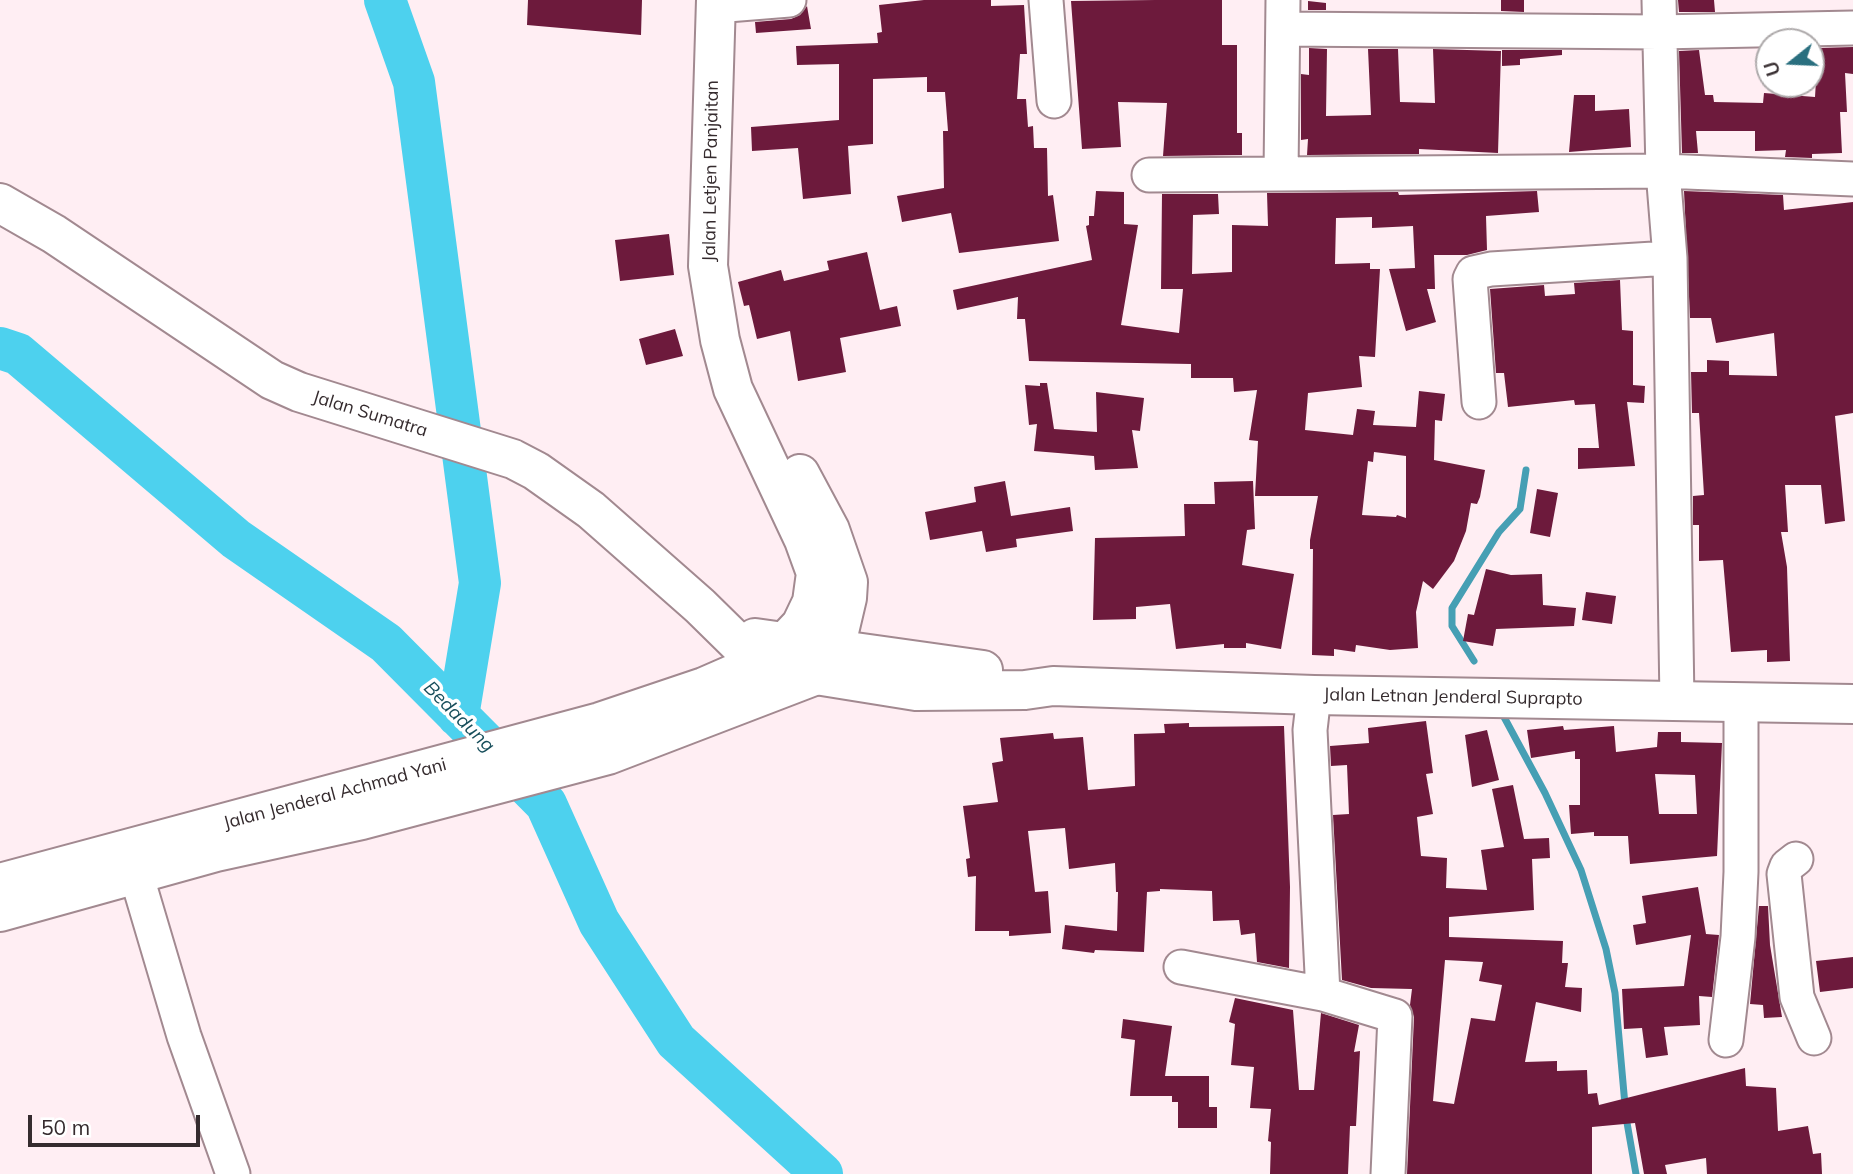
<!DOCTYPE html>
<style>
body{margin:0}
#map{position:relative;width:1853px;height:1174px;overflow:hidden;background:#ffeef3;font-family:Mulish,sans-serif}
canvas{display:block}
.north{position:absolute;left:1755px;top:28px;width:70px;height:70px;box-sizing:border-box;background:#fff;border:2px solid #aeaaab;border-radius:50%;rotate:252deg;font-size:19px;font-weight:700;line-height:28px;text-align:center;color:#352b2e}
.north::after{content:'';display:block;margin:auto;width:24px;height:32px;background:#2a6f7f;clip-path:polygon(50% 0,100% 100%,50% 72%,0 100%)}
.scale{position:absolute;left:28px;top:1115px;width:172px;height:32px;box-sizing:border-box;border:4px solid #352b2e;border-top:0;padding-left:9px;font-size:21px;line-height:24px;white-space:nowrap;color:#352b2e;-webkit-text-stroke:5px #fff;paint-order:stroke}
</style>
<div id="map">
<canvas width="1853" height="1174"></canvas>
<div class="north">U</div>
<div class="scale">50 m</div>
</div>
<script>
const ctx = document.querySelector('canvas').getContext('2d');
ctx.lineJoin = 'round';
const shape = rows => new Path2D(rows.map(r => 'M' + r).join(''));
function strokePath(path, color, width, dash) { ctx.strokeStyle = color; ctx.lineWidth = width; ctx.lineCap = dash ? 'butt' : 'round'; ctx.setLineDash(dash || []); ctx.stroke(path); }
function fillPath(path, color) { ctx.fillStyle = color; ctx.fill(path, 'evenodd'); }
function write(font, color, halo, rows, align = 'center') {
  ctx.font = font + ' Mulish,sans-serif'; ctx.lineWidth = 7; ctx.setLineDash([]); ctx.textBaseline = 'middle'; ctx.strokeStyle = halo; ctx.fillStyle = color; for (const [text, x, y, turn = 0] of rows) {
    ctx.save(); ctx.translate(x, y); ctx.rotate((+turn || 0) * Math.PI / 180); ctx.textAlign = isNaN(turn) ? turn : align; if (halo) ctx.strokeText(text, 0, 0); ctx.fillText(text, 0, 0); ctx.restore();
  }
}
strokePath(shape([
 [1474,661,1452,626,1452,608,1499,532,1520,509,1526,470],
 [1504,717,1545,793,1581,870,1606,949,1615,993,1625,1105],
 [1626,1117,1636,1174]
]), '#469fb4', 7);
strokePath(shape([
 [385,0,414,82,480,583,458,716],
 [0,348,18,354,236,539,386,643,546,804,599,922,676,1041,822,1174]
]), '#4dd1ee', 42);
fillPath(shape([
 [528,0,642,0,641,35,527,25],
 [924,0,991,0,991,6,1024,5,1027,54,1020,54,1017,99,1026,99,1028,127,1033,126,1034,148,1047,148,1048,196,1053,195,1059,241,959,253,951,213,902,222,897,196,944,188,943,131,948,131,945,92,927,92,927,77,873,79,873,144,848,146,851,194,803,199,798,148,752,151,751,127,839,120,839,64,797,65,796,46,878,43,877,33,882,32,879,5],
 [1155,0,1222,0,1222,45,1237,45,1237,133,1242,133,1242,155,1163,156,1167,103,1118,102,1121,147,1082,149,1071,1],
 [1501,0,1524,0,1524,12,1501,11],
 [1678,0,1714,0,1715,12,1679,12],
 [1308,1,1326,3,1326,10,1308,10],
 [807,6,811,29,756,33,755,22,791,19,800,15],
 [1853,47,1853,74,1845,73,1847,112,1840,112,1842,153,1812,154,1812,158,1785,157,1786,150,1755,151,1755,131,1696,131,1698,153,1682,153,1679,51,1699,50,1705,95,1713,95,1714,102,1763,103,1764,93,1815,97,1818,48],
 [1309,48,1327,49,1326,116,1371,115,1368,49,1398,49,1400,102,1435,103,1433,49,1501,51,1498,153,1419,149,1419,154,1307,155,1308,139,1301,140,1301,74,1309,75],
 [1502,50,1562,50,1562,55,1520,59,1520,65,1502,66],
 [1574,95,1595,95,1595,111,1629,109,1631,147,1569,152],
 [1096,191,1124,192,1124,224,1138,225,1121,325,1179,333,1183,289,1161,289,1162,194,1218,194,1219,214,1193,215,1192,274,1232,272,1232,225,1268,226,1267,193,1398,192,1399,195,1537,191,1539,212,1486,216,1487,250,1467,255,1434,255,1435,289,1427,289,1436,322,1406,331,1389,269,1415,268,1413,226,1372,228,1372,217,1336,218,1335,264,1370,263,1370,269,1380,269,1375,357,1359,356,1362,387,1308,393,1305,430,1353,435,1357,409,1375,411,1373,425,1416,427,1419,391,1445,394,1442,421,1435,420,1434,460,1485,470,1480,497,1477,504,1471,503,1466,531,1454,561,1433,589,1423,581,1416,612,1418,648,1390,650,1356,645,1355,652,1334,649,1334,656,1312,655,1313,549,1310,549,1310,540,1318,496,1255,496,1258,441,1249,440,1257,390,1234,392,1233,378,1191,378,1191,364,1029,361,1025,319,1017,319,1018,297,957,310,953,290,1092,260,1086,226,1089,225,1089,216,1094,216],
 [1374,452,1406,456,1406,518,1397,515,1396,517,1362,515,1368,461,1373,462],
 [1684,191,1783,195,1784,210,1853,202,1853,413,1835,416,1845,521,1825,524,1821,485,1785,485,1788,532,1781,532,1787,567,1790,661,1767,662,1767,650,1731,652,1723,560,1699,561,1699,525,1693,525,1693,496,1704,495,1699,413,1692,413,1691,372,1707,372,1707,360,1729,361,1729,375,1777,376,1774,333,1716,343,1711,318,1690,318],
 [669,234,674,275,620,281,615,240],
 [867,252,880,310,897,306,901,326,840,338,846,372,798,381,790,331,757,339,749,305,744,306,738,282,781,270,784,281,829,270,827,261],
 [1620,280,1622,330,1633,331,1633,385,1645,386,1644,403,1627,402,1635,466,1578,469,1578,448,1599,448,1595,404,1575,405,1574,400,1508,407,1504,373,1496,373,1490,289,1544,285,1545,296,1575,294,1574,283],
 [675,329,683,356,646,365,639,339],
 [1040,383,1047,383,1054,429,1097,432,1096,392,1144,398,1140,431,1132,430,1138,468,1095,470,1094,456,1034,451,1037,424,1029,425,1025,385,1040,386],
 [1005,481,1011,516,1070,507,1073,531,1016,539,1017,547,986,552,982,531,930,540,925,512,976,502,974,487],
 [1253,481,1255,529,1247,530,1242,565,1294,574,1281,649,1246,643,1246,648,1224,648,1224,644,1176,649,1170,604,1136,607,1136,619,1093,620,1095,538,1185,536,1184,504,1215,504,1214,482],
 [1537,489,1558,493,1550,537,1530,533],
 [1486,569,1511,575,1542,574,1543,605,1576,608,1574,626,1496,629,1493,646,1463,641,1468,614,1474,615],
 [1586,592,1616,596,1612,624,1582,620],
 [1426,721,1433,773,1426,774,1433,814,1417,817,1421,856,1447,858,1446,888,1487,890,1481,850,1504,847,1492,789,1513,785,1524,839,1549,838,1550,858,1532,859,1534,910,1449,917,1449,937,1563,941,1562,963,1568,963,1565,987,1582,988,1581,1012,1536,1002,1525,1062,1557,1061,1557,1071,1587,1070,1588,1094,1597,1093,1599,1105,1745,1068,1746,1086,1776,1088,1778,1131,1808,1126,1813,1154,1821,1153,1822,1174,1707,1174,1706,1158,1665,1165,1667,1174,1644,1174,1635,1123,1592,1127,1592,1174,1407,1174,1414,1017,1410,1005,1412,989,1371,988,1342,980,1333,815,1349,814,1347,765,1331,766,1330,746,1369,743,1368,728],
 [1445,960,1483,962,1479,981,1502,985,1495,1021,1471,1018,1454,1104,1433,1101],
 [1189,723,1189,727,1284,726,1290,887,1289,968,1257,962,1255,933,1241,935,1239,920,1213,921,1212,891,1160,889,1160,891,1147,892,1144,952,1095,950,1094,953,1062,949,1065,925,1117,931,1118,892,1116,892,1115,863,1069,869,1065,828,1028,831,1035,892,1048,891,1051,933,1009,936,1009,931,975,931,976,876,968,877,966,859,970,858,963,806,998,802,992,763,1003,761,1000,738,1053,733,1054,739,1083,737,1088,790,1135,786,1134,734,1165,733,1164,724],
 [1563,726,1564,730,1614,726,1616,752,1657,747,1658,732,1681,732,1681,742,1722,743,1717,856,1630,864,1628,836,1594,836,1594,832,1571,834,1569,805,1580,805,1580,759,1575,759,1575,751,1531,758,1527,730],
 [1655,774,1695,775,1697,814,1659,814],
 [1487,730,1499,780,1472,787,1465,735],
 [1698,887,1706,934,1719,935,1712,997,1699,996,1700,1025,1664,1027,1668,1055,1646,1058,1642,1028,1624,1029,1622,989,1684,986,1691,935,1636,945,1633,925,1646,923,1642,896],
 [1759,906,1768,906,1770,945,1782,1017,1764,1018,1763,1005,1750,1004],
 [1853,957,1853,988,1820,992,1816,961],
 [1235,998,1293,1010,1299,1090,1314,1090,1321,1013,1359,1025,1354,1052,1360,1051,1356,1126,1350,1126,1348,1174,1270,1174,1271,1142,1268,1141,1271,1109,1250,1108,1254,1067,1231,1065,1235,1024,1229,1022],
 [1123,1019,1172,1026,1165,1076,1209,1076,1209,1107,1217,1107,1217,1128,1178,1128,1178,1102,1172,1102,1172,1096,1130,1096,1135,1040,1121,1038]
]), '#6d1a3c');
const minor = shape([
 [1046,0,1054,101],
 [1659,0,1663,171,1670,258,1677,702],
 [715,6,789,0],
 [1283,29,1659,32,1853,28],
 [1281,174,1283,0],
 [1149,175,1663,171,1853,179],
 [1479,402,1470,279,1473,273,1491,269,1670,258],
 [1314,695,1310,730,1323,994,1395,1016,1388,1174],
 [1796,859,1787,866,1784,874,1797,997,1814,1038],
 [136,874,184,1036,233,1174],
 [1181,967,1323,994],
 [1726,1040,1738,937,1741,872,1741,702]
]);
const major = shape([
 [0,203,54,234,272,380,299,392,513,459,536,471,591,510,700,606,757,662,785,670,916,691,1025,690,1053,686,1314,695,1853,704],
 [755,638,983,670]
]);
const highway = shape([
 [0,883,600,722,704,687,743,670,784,643,801,625,812,602,816,573,804,540,733,389,720,340,708,266,716,0],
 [0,912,216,852,362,820,608,755,814,676,835,649,847,598,848,582,830,530,800,474]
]);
strokePath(minor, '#a28990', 37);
strokePath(major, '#a28990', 42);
strokePath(highway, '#a28990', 42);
strokePath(minor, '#fff', 33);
strokePath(major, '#fff', 38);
strokePath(highway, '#fff', 38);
write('18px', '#352b2e', '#fff', [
 ["Jalan Letjen Panjaitan",711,171,-89],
 ["Jalan Sumatra",370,414,17],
 ["Jalan Letnan Jenderal Suprapto",1453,697,1],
 ["Jalan Jenderal Achmad Yani",335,794,-15]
]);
write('italic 19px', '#174e5b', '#fff', [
 ["Bedadung",459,717,45]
]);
</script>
